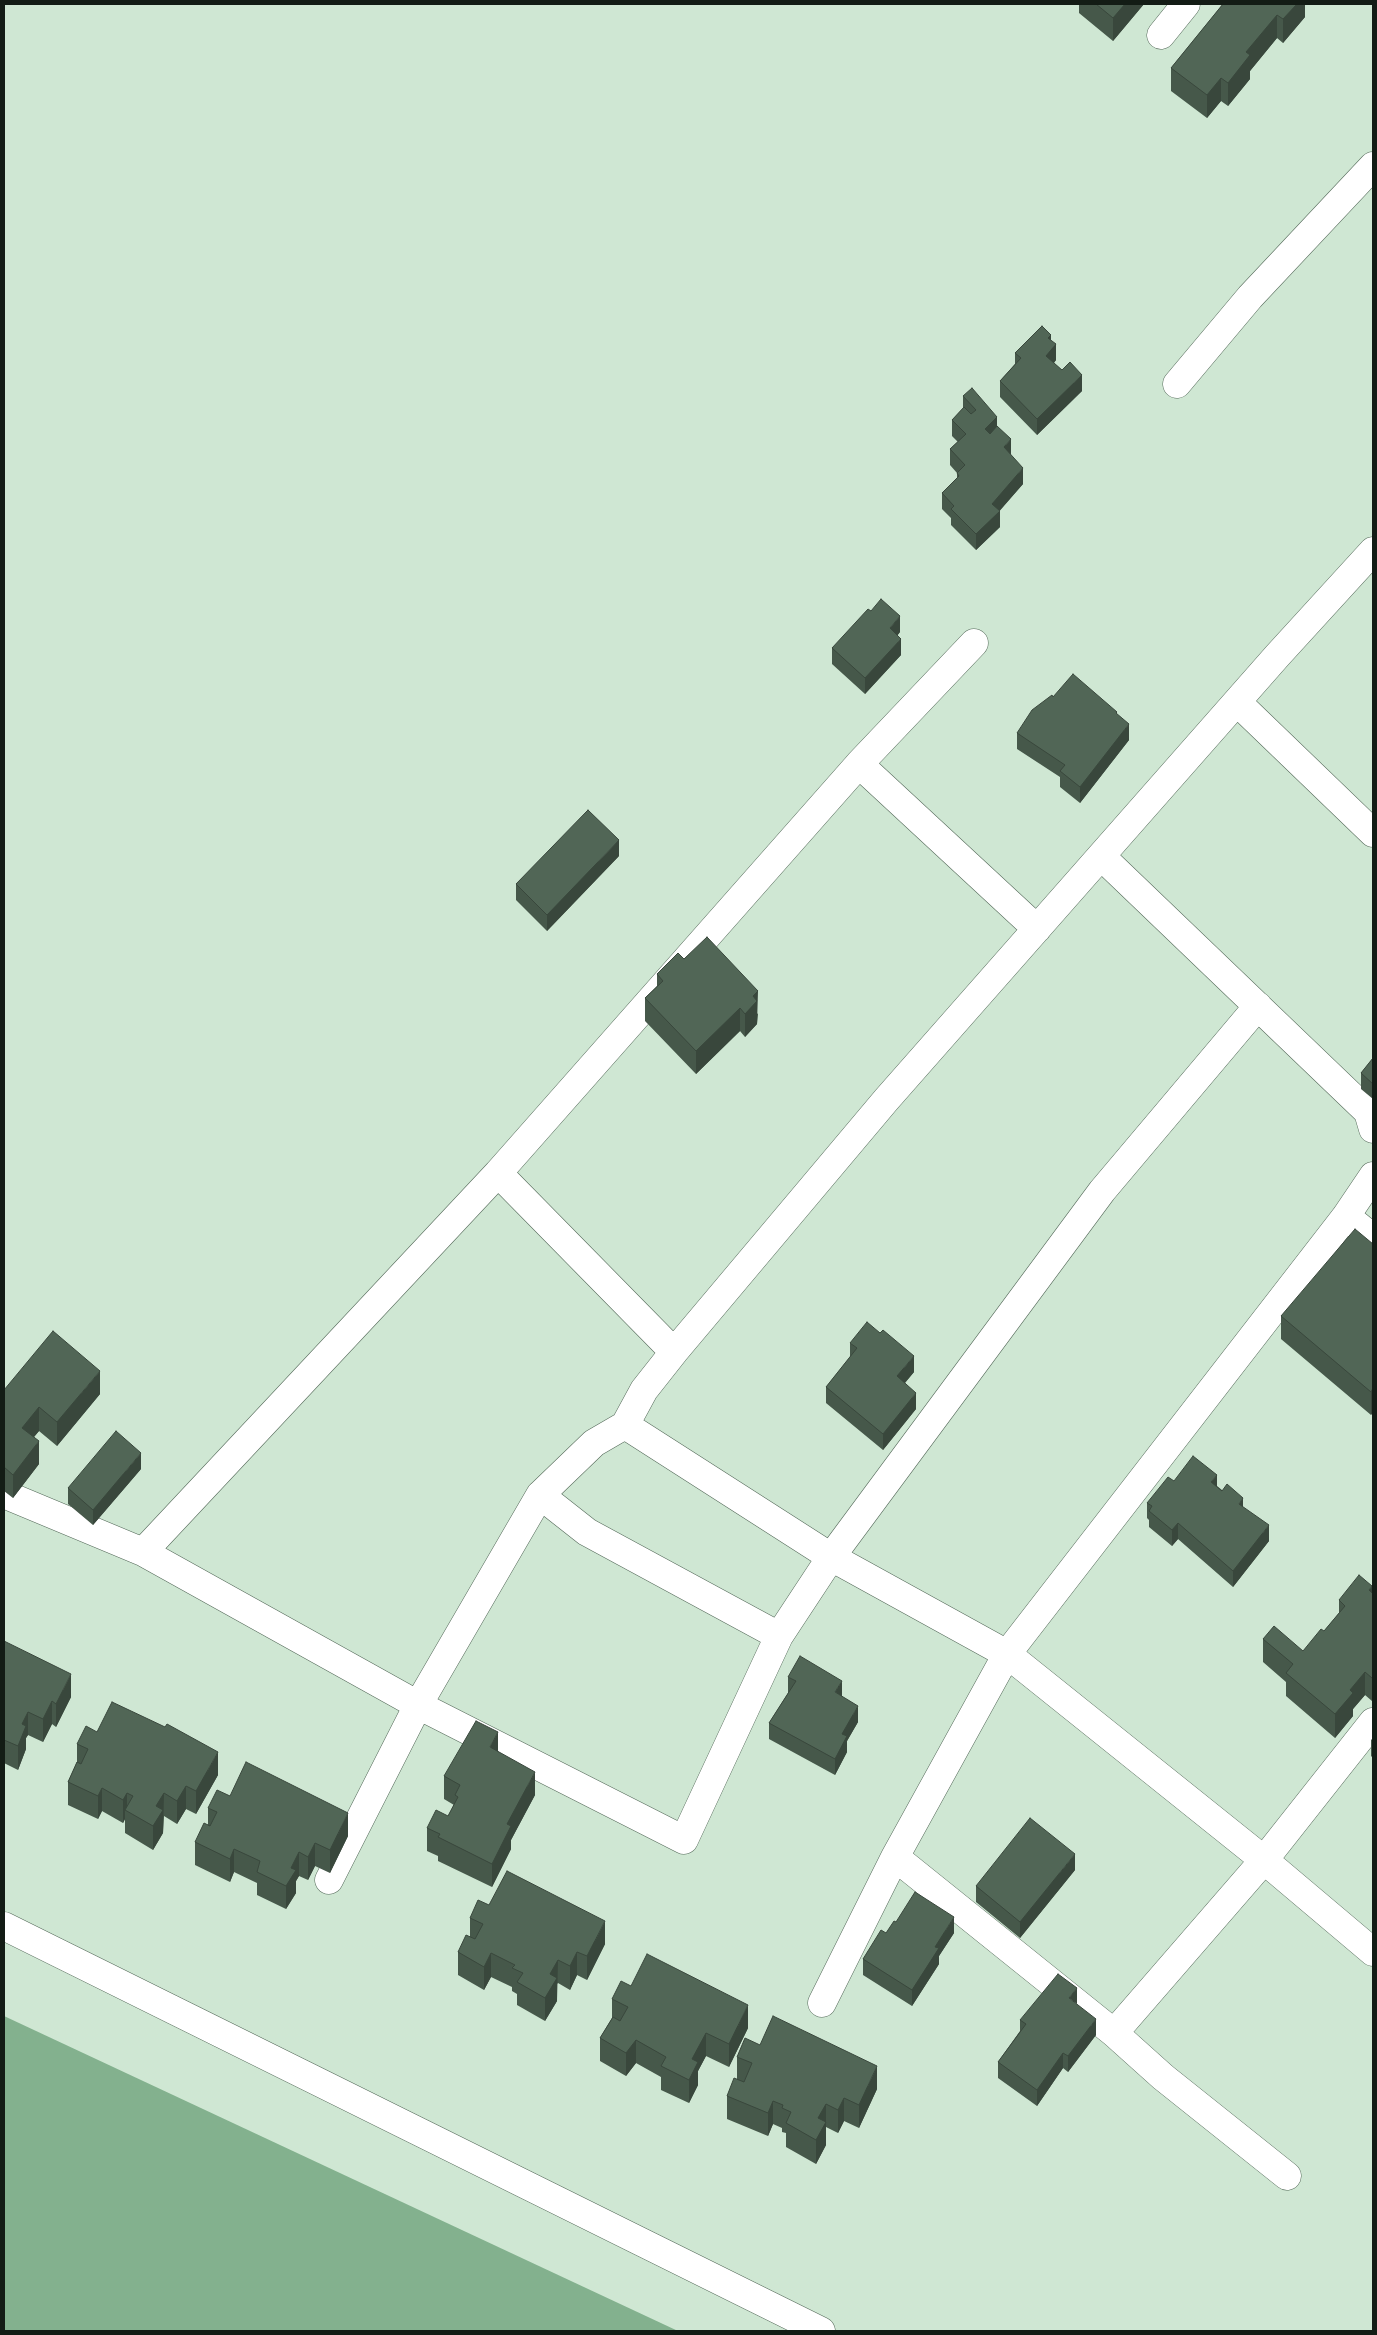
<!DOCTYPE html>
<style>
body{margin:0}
#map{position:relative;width:1377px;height:2335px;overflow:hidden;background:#cfe7d3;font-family:Inter,sans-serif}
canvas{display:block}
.frame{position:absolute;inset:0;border:5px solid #131c15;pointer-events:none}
</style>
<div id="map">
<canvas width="1377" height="2335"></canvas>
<div class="frame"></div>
</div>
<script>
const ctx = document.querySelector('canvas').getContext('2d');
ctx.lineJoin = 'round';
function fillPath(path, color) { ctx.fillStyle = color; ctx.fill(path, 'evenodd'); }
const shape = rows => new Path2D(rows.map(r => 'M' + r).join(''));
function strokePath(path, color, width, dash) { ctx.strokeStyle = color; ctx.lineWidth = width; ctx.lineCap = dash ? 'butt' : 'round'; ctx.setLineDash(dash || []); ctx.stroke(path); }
fillPath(shape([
 [4,2016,678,2331,4,2331]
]), '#83b18e');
const minor = shape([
 [1161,35,1186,4],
 [1177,384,1250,297,1373,166],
 [1237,702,1373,833],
 [859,764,1037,929],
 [1101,856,1368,1112,1373,1129],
 [498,1173,859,764,974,643],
 [1346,1216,1373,1238],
 [625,1425,831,1557,1007,1654,1264,1860,1373,1952],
 [540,1495,587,1532,779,1636],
 [11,1497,143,1552,418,1705,684,1840,779,1636,831,1557,1102,1191,1258,1006],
 [143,1552,498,1173,674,1352,886,1100,1277,656,1373,551],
 [895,1857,1114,2033,1163,2077,1287,2176],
 [329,1880,418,1705,540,1495,594,1443,625,1425,644,1390,674,1352],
 [4,1926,821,2331],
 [822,2003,895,1857,1007,1654,1346,1216,1373,1176],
 [1114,2033,1264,1860,1373,1722]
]);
strokePath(minor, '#546959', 29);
strokePath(minor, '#fff', 28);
fillPath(shape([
 [1079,4,1144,4,1113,41,1079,13],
 [1223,4,1305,4,1305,17,1283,43,1277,38,1250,71,1250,79,1228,106,1221,101,1207,118,1171,91,1171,68],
 [1051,341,1056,360,1054,363,1082,391,1037,435,1000,397,1000,381,1015,364,1015,353],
 [963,396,997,426,1011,455,1023,484,999,511,1000,527,976,550,951,525,951,518,942,509,942,493,957,478,957,473,950,465,950,449,958,442,952,436,952,420,963,409],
 [900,632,897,636,901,655,865,694,832,664,832,648],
 [1053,697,1117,714,1129,740,1080,803,1060,787,1060,777,1017,749,1017,733],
 [619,856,547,931,516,900,516,884],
 [684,959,758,1014,757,1024,745,1037,740,1031,696,1074,645,1021,645,998,657,986,657,974],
 [1373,1058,1373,1099,1361,1089,1361,1073],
 [1373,1244,1373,1412,1371,1415,1281,1339,1281,1316],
 [850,1343,914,1372,905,1383,916,1409,883,1450,826,1403,826,1387,850,1357],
 [4,1390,100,1394,57,1446,39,1431,34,1437,39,1464,13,1498,4,1491],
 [141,1469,93,1525,68,1504,68,1488],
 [1174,1481,1217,1486,1243,1507,1269,1541,1233,1587,1178,1539,1172,1546,1149,1527,1149,1520,1147,1518,1147,1503],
 [1372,1593,1373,1594,1373,1700,1372,1701,1365,1695,1353,1709,1353,1716,1335,1738,1286,1696,1286,1682,1263,1662,1263,1639,1303,1651,1324,1631,1339,1613,1339,1600],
 [4,1641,71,1697,56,1727,52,1724,43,1742,28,1735,26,1738,26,1749,18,1770,4,1763],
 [788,1677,842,1696,858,1722,847,1741,847,1752,835,1775,769,1739,769,1723,788,1693],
 [97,1732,218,1775,196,1814,186,1809,177,1824,164,1816,163,1833,153,1850,125,1833,125,1819,123,1823,102,1811,98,1819,68,1805,68,1782,77,1762,77,1744],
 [1373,1738,1373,1758,1371,1756,1371,1740],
 [498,1751,535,1795,511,1840,511,1849,492,1887,438,1861,438,1856,427,1851,427,1828,448,1816,454,1805,444,1799,444,1776],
 [208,1808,348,1836,330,1873,315,1866,308,1880,299,1876,296,1881,296,1893,286,1909,257,1895,257,1883,234,1872,230,1882,195,1865,195,1842,208,1824],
 [1075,1870,1020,1938,976,1902,976,1886],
 [489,1905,605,1944,587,1980,577,1975,570,1990,558,1983,557,1984,557,2001,545,2021,517,2005,517,1994,512,1991,512,1987,491,1977,484,1990,458,1975,458,1952,470,1937,470,1918],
 [896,1922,954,1933,939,1956,939,1964,912,2006,863,1975,863,1959],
 [612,1999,748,2028,729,2067,706,2056,698,2071,698,2085,689,2103,661,2090,661,2077,636,2063,626,2076,600,2061,600,2038,612,2018],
 [1076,2004,1096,2035,1068,2072,1063,2068,1037,2106,998,2078,998,2062,1020,2031,1020,2020],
 [737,2057,877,2089,859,2128,844,2121,838,2133,826,2127,826,2145,816,2164,786,2147,786,2133,782,2132,782,2128,773,2124,768,2136,727,2119,727,2096,737,2079]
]), '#46584a');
fillPath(shape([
 [1125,4,1144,4,1113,41,1113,18],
 [1297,4,1305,4,1305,17,1283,43,1283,19],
 [1277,15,1277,38,1250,71,1250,79,1228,106,1228,83,1246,52],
 [1221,78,1221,101,1207,118,1207,95],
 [1051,335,1051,349,1056,344,1056,360,1046,372,1046,356,1048,338],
 [1082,375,1082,391,1037,435,1037,419],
 [997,417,997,432,985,445,985,429],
 [1011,439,1011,455,1004,463,1004,447],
 [1023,468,1023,484,997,514,1000,511,1000,527,976,550,976,534,992,504],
 [900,616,900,632,890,644,890,628],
 [901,639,901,655,865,694,865,678],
 [1129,724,1129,740,1080,803,1080,787],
 [619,840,619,856,547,931,547,915],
 [758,991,757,1024,745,1037,745,1014,753,996],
 [740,1008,740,1031,696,1074,696,1051],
 [914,1356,914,1372,897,1392,897,1376],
 [100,1371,100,1394,57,1446,57,1422],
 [1373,1388,1373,1412,1371,1415,1371,1392],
 [916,1393,916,1409,883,1450,883,1434],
 [39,1407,39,1431,22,1451,22,1428],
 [39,1441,39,1464,13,1498,13,1475],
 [141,1453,141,1469,93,1525,93,1510],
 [1217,1475,1217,1491,1211,1482],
 [1243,1498,1243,1514,1239,1504],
 [1178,1523,1178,1539,1172,1546,1172,1530],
 [1269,1525,1269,1541,1233,1587,1233,1571],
 [1372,1586,1372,1610,1369,1590],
 [1365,1672,1365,1695,1353,1709,1353,1716,1335,1738,1335,1714,1350,1690],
 [71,1674,71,1697,56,1727,56,1704],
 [1373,1677,1373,1700,1372,1701,1372,1678],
 [842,1681,842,1697,835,1692],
 [52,1701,52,1724,43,1742,43,1719],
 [858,1706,858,1722,847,1741,847,1752,835,1775,835,1759,842,1734],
 [28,1712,28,1735,26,1738,26,1749,18,1770,18,1746,22,1724],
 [498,1732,498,1755,490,1747],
 [218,1752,218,1775,196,1814,196,1791],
 [535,1772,535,1795,511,1840,511,1849,492,1887,492,1864,507,1824],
 [186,1786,186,1809,177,1824,177,1801],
 [102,1788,102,1811,98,1819,98,1796],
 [127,1793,127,1811,125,1810,125,1819,123,1823,123,1800],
 [164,1793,163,1833,153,1850,153,1826,156,1806],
 [348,1813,348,1836,330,1873,330,1850],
 [315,1843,315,1866,308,1880,308,1857],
 [234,1849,234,1872,230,1882,230,1859],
 [299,1852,299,1876,296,1881,296,1893,286,1909,286,1886,291,1868],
 [1075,1854,1075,1870,1020,1938,1020,1922],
 [954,1917,954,1933,939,1956,939,1964,912,2006,912,1990,935,1947],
 [605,1921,605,1944,587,1980,587,1956],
 [577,1952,577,1975,570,1990,570,1966],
 [491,1953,491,1977,484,1990,484,1967],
 [558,1960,557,2001,545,2021,545,1998,550,1974],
 [1077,1988,1077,2004,1069,1998],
 [748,2005,748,2028,729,2067,729,2044],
 [1096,2019,1096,2035,1068,2072,1068,2056],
 [706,2033,706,2056,698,2071,698,2085,689,2103,689,2080,692,2059],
 [636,2040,636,2063,626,2076,626,2053],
 [1063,2053,1063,2068,1037,2106,1037,2090],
 [877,2066,877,2089,859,2128,859,2105],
 [844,2098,844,2121,838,2133,838,2110],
 [773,2101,773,2124,768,2136,768,2113],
 [826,2104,826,2145,816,2164,816,2140,818,2118]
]), '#39473c');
const building = shape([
 [1096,4,1125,4,1113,18,1096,4],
 [1223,4,1297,4,1283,19,1277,15,1246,52,1250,55,1228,83,1221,78,1207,95,1171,68,1223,4],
 [1042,326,1051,335,1048,338,1056,344,1046,356,1062,370,1070,362,1082,375,1037,419,1000,381,1021,358,1015,353,1042,326],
 [972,388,997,417,985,429,990,434,997,426,1011,439,1004,447,1023,468,992,504,1000,511,976,534,951,509,954,506,942,493,959,476,957,473,965,465,950,449,966,434,952,420,964,407,971,414,976,410,963,396,972,388],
 [881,599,900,616,890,628,901,639,865,678,832,648,868,609,871,611,881,599],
 [1073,674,1117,712,1116,713,1129,724,1080,787,1060,771,1065,765,1017,733,1032,710,1052,695,1053,697,1073,674],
 [588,810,619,840,547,915,516,884,588,810],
 [707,937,758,991,753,996,757,1001,745,1014,740,1008,696,1051,645,998,663,981,657,974,678,953,684,959,707,937],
 [1373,1058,1373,1084,1361,1073,1373,1058],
 [1355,1229,1373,1244,1373,1388,1371,1392,1281,1316,1355,1229],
 [867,1322,880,1333,883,1330,914,1356,897,1376,916,1393,883,1434,826,1387,857,1348,850,1343,867,1322],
 [53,1331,100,1371,57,1422,39,1407,22,1428,39,1441,13,1475,4,1467,4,1390,53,1331],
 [116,1431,141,1453,93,1510,68,1488,116,1431],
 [1193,1456,1217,1475,1211,1482,1222,1491,1227,1484,1243,1498,1239,1504,1269,1525,1233,1571,1178,1523,1172,1530,1149,1511,1152,1506,1147,1503,1168,1477,1174,1481,1193,1456],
 [1359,1575,1372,1586,1369,1590,1373,1594,1373,1677,1372,1678,1365,1672,1350,1690,1353,1693,1335,1714,1286,1673,1293,1664,1263,1639,1274,1626,1303,1651,1321,1629,1324,1631,1345,1606,1339,1600,1359,1575],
 [4,1641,71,1674,56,1704,52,1701,43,1719,28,1712,22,1724,26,1726,18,1746,4,1740,4,1641],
 [800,1656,842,1681,835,1692,858,1706,842,1734,847,1736,835,1759,769,1723,796,1681,788,1677,800,1656],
 [112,1702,165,1727,167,1724,218,1752,196,1791,186,1786,177,1801,164,1793,156,1806,163,1810,153,1826,125,1810,133,1796,127,1793,123,1800,102,1788,98,1796,68,1782,77,1762,81,1764,88,1749,77,1744,86,1726,97,1732,112,1702],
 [476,1721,498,1732,490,1747,535,1772,507,1824,511,1826,492,1864,438,1837,440,1834,427,1828,436,1810,448,1816,458,1797,455,1795,460,1785,444,1776,476,1721],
 [246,1762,348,1813,330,1850,315,1843,308,1857,299,1852,291,1868,296,1870,286,1886,257,1872,260,1861,234,1849,230,1859,195,1842,204,1823,210,1826,217,1812,208,1808,217,1790,230,1796,246,1762],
 [1030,1818,1075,1854,1020,1922,976,1886,1030,1818],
 [507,1871,605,1921,587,1956,577,1952,570,1966,558,1960,550,1974,557,1978,545,1998,517,1982,523,1973,512,1968,515,1965,491,1953,484,1967,458,1952,466,1935,475,1939,483,1924,470,1918,478,1900,489,1905,507,1871],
 [915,1892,954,1917,935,1947,939,1948,912,1990,863,1959,881,1930,886,1933,894,1921,896,1922,915,1892],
 [647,1954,748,2005,729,2044,706,2033,692,2059,698,2062,689,2080,661,2066,666,2057,636,2040,626,2053,600,2038,613,2017,620,2021,628,2007,612,1999,621,1981,631,1986,647,1954],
 [1058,1974,1077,1988,1069,1998,1096,2019,1068,2056,1063,2053,1037,2090,998,2062,1026,2024,1020,2020,1058,1974],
 [773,2016,877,2066,859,2105,844,2098,838,2110,826,2104,818,2118,826,2122,816,2140,786,2123,791,2112,782,2108,783,2105,773,2101,768,2113,727,2096,734,2078,744,2082,752,2063,737,2057,745,2038,760,2045,773,2016]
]);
fillPath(building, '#516656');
strokePath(building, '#39473c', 1);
</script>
